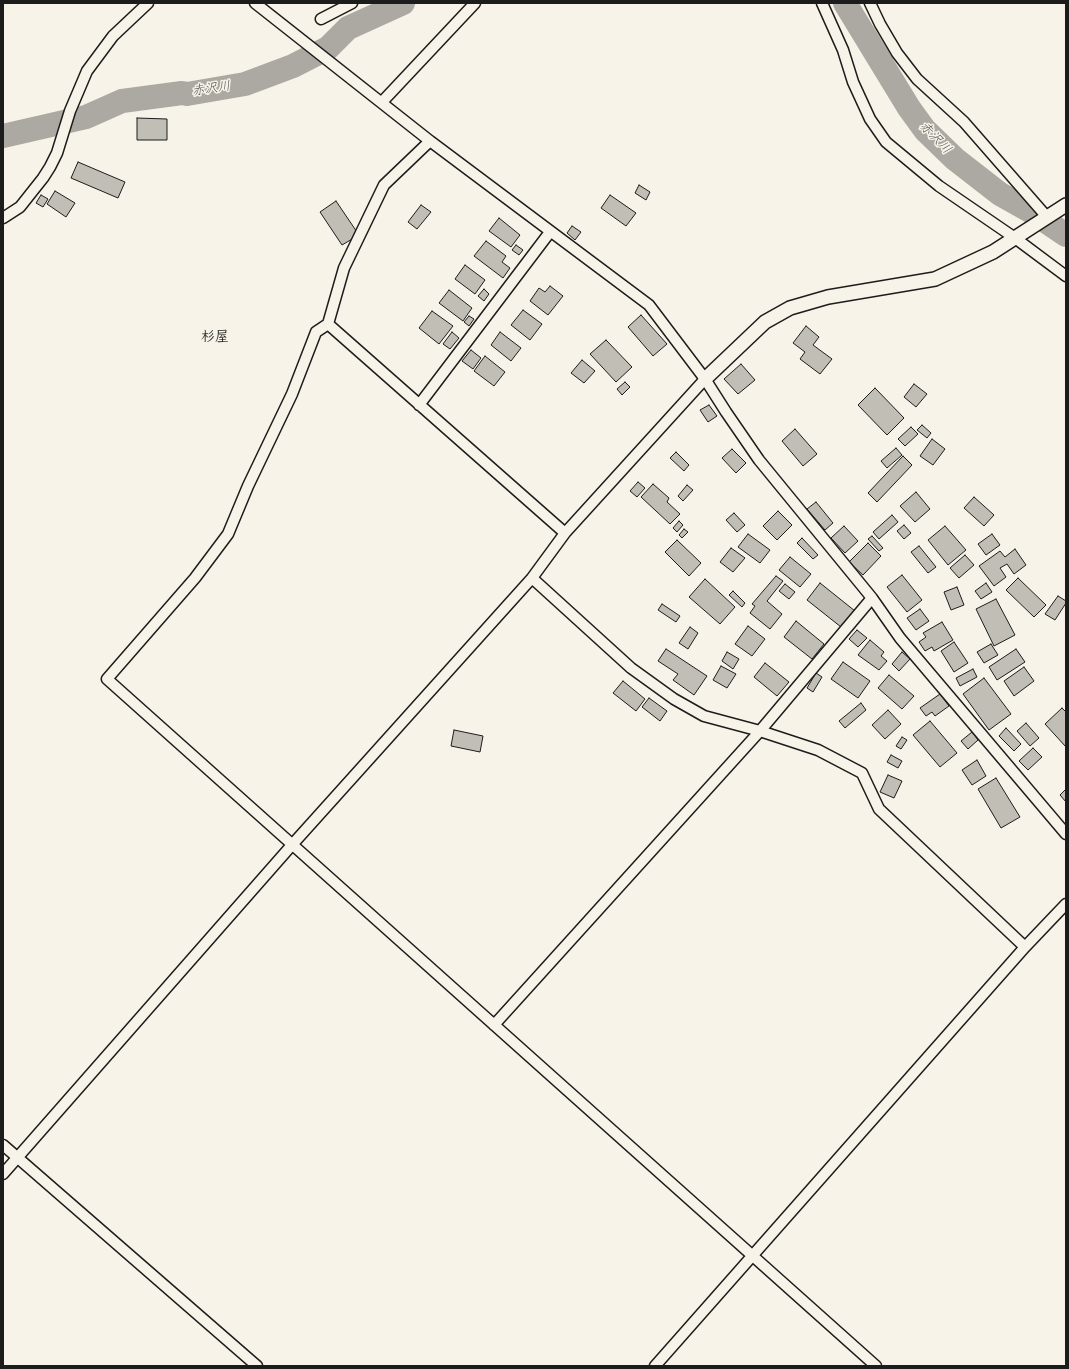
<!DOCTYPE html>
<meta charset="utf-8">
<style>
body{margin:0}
#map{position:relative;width:1069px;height:1369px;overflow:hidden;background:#f7f3e8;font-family:Pangolin,sans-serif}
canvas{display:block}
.frame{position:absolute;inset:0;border:4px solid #1c1c1c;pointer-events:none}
</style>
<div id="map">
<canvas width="1069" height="1369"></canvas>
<div class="frame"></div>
</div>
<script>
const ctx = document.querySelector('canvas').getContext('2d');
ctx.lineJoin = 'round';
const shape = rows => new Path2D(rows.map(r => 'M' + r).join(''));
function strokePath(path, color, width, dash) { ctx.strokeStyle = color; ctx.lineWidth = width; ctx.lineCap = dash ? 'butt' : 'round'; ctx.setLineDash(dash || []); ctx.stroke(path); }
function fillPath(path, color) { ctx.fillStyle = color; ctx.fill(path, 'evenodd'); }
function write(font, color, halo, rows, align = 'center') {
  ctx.font = font + ' Pangolin,"Klee One",sans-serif'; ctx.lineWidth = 3; ctx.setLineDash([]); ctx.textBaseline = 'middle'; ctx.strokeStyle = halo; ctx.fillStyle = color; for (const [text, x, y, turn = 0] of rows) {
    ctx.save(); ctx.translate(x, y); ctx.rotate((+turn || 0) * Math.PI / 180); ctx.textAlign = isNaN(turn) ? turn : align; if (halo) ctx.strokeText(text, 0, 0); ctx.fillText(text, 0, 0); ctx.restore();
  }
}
strokePath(shape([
 [845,3,909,108,925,130,955,159,1000,194,1032,212,1066,235],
 [3,136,86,117,122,101,182,93,187,94,245,84,293,66,328,48,348,28,403,3]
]), '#aca9a2', 24);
const building = shape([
 [137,118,167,119,167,140,137,140,137,118],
 [78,162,125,182,118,198,71,178,78,162],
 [639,185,650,192,646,200,635,193,639,185],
 [55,191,75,203,66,217,47,204,55,191],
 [41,195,48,199,43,207,36,203,41,195],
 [610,195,636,213,626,226,601,208,610,195],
 [336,201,359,235,342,245,320,212,336,201],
 [421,205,431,212,417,229,408,222,421,205],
 [499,218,520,235,511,247,489,231,499,218],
 [572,226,581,232,575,240,567,233,572,226],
 [486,241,506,256,502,262,510,268,503,278,474,256,486,241],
 [516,245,523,250,519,255,512,250,516,245],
 [465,265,485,280,475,294,455,279,465,265],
 [550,286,563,296,548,315,530,301,539,288,545,292,550,286],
 [484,289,489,294,484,301,478,296,484,289],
 [449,290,472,308,463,321,439,303,449,290],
 [523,310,542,324,530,340,511,325,523,310],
 [432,311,453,326,439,344,419,328,432,311],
 [641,315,667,344,653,356,628,327,641,315],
 [469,316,474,319,469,326,464,322,469,316],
 [806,326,819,337,813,345,832,359,820,374,800,359,805,352,793,343,806,326],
 [452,332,459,338,450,349,443,344,452,332],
 [500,332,521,348,511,361,491,345,500,332],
 [606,340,632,367,616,382,590,354,606,340],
 [471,350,481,358,473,369,462,361,471,350],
 [485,356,505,372,494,386,474,371,485,356],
 [582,360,595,371,584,383,571,373,582,360],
 [741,364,755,380,738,394,724,379,741,364],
 [625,382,630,387,622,395,617,389,625,382],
 [914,384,927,394,916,407,904,397,914,384],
 [875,388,904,418,887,435,858,405,875,388],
 [709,405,717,416,708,422,700,410,709,405],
 [922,425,931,433,927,438,917,430,922,425],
 [911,427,918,434,905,446,898,439,911,427],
 [795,429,817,454,803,466,782,441,795,429],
 [932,439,945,449,933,465,920,456,932,439],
 [896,448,902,455,887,468,881,461,896,448],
 [732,449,746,463,736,473,722,458,732,449],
 [676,452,689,465,684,471,670,458,676,452],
 [903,456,912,465,877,502,868,493,903,456],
 [638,482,645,488,637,497,630,491,638,482],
 [653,484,669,498,667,502,680,514,670,524,641,497,653,484],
 [687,485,693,490,683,501,678,496,687,485],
 [916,492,930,509,915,522,900,506,916,492],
 [974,497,994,515,984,526,964,508,974,497],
 [816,502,833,523,825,530,807,509,816,502],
 [778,511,792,525,777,540,763,526,778,511],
 [734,513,745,525,737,532,726,520,734,513],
 [892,515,898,522,879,539,873,532,892,515],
 [679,521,683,525,677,532,673,528,679,521],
 [904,525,911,533,904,539,897,531,904,525],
 [844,526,858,541,845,553,831,538,844,526],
 [945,526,966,550,948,565,928,540,945,526],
 [684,529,688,532,682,538,679,535,684,529],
 [748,534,770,550,760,563,738,547,748,534],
 [992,534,1000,545,986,555,978,544,992,534],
 [872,536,883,548,879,551,868,539,872,536],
 [802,538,818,555,813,559,797,543,802,538],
 [677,540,701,563,689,576,665,552,677,540],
 [868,543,881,556,863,575,849,562,868,543],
 [919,546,936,567,928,573,911,552,919,546],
 [731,548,745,558,733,572,720,562,731,548],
 [1015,549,1026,565,1014,574,1007,564,1000,568,1006,577,994,586,979,566,1000,551,1005,557,1015,549],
 [965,555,974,565,959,578,950,568,965,555],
 [790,557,811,574,800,587,779,570,790,557],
 [902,575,922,600,907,612,887,587,902,575],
 [776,576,783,581,767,601,782,614,770,629,750,613,755,606,752,604,776,576],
 [1018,578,1046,605,1034,617,1006,590,1018,578],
 [705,579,735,607,720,624,689,597,705,579],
 [820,583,855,611,841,627,807,600,820,583],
 [986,583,992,592,981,599,975,591,986,583],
 [785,584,795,592,789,599,779,591,785,584],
 [957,587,964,605,951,610,944,592,957,587],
 [733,591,745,603,742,607,729,595,733,591],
 [1058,596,1066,601,1066,603,1055,620,1045,614,1058,596],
 [996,599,1015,635,994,646,976,609,996,599],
 [662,604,680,616,676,622,658,610,662,604],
 [920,609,929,621,916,630,907,618,920,609],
 [796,621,824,644,812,659,784,637,796,621],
 [942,622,953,640,934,651,932,647,925,651,919,642,926,637,923,633,942,622],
 [748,626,765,639,752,656,735,644,748,626],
 [690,627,698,633,688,649,679,643,690,627],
 [857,630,867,638,858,647,849,639,857,630],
 [870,640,884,652,881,656,887,661,879,670,858,655,870,640],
 [954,642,968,663,954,672,941,651,954,642],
 [991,644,998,655,984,663,977,652,991,644],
 [666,649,707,676,694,695,673,680,678,674,658,661,666,649],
 [1016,649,1025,662,997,680,989,667,1016,649],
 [727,652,739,659,733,669,722,661,727,652],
 [902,652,910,659,899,671,892,664,902,652],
 [843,662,870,681,858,698,831,679,843,662],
 [765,663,789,682,777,696,754,677,765,663],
 [721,666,736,674,727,688,713,680,721,666],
 [1024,667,1034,681,1014,696,1004,681,1024,667],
 [973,669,977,677,960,686,956,678,973,669],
 [816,673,822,677,813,692,807,688,816,673],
 [889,675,914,696,902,709,878,688,889,675],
 [984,678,1011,714,989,730,963,694,984,678],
 [623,681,645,699,636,711,613,693,623,681],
 [940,694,949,706,935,716,932,712,926,716,920,708,940,694],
 [649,698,667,711,660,721,642,707,649,698],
 [861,703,866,710,845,728,839,721,861,703],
 [1062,708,1066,712,1066,747,1045,724,1062,708],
 [888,710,901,724,885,739,872,725,888,710],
 [930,721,957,753,940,767,913,735,930,721],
 [1026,723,1039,738,1030,746,1017,731,1026,723],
 [1006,728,1021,744,1014,751,999,736,1006,728],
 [454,730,483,736,480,752,451,746,454,730],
 [972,732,978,740,968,749,961,741,972,732],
 [902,737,907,740,901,749,896,746,902,737],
 [1033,748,1042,757,1028,770,1019,761,1033,748],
 [891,755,902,761,898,768,887,762,891,755],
 [977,760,986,776,972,785,962,770,977,760],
 [888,775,902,781,894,798,880,792,888,775],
 [996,778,1020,817,1001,828,978,789,996,778],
 [1066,789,1066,802,1060,795,1066,789]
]);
fillPath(building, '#c0beb5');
strokePath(building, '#1c1c1c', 1);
const minor = shape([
 [255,3,430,141,649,305,705,379,726,412,759,460,872,598,900,638,1066,834],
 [822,3,843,50,853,82,870,119,886,142,939,186,1015,238,1066,276],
 [870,3,880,24,897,53,917,79,964,122,1047,217],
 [321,19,352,3],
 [382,102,475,3],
 [430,141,384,185,344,268,328,324,316,332,292,394,248,486,228,534,195,578,107,679,876,1366],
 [3,218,20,207,43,178,50,167,57,153,70,111,87,71,113,36,148,3],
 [328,324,565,533],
 [419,405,550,232],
 [532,578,631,668,674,699,704,716,760,731,818,750,862,773,879,809,1025,947],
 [494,1025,760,731,872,598],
 [3,1145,257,1366],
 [3,1174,291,846,532,578,565,533,705,379],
 [655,1366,1025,947,1066,904]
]);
const tertiary = shape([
 [705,379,765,322,790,308,828,297,935,279,993,252,1066,205]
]);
strokePath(minor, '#1c1c1c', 13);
strokePath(tertiary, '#1c1c1c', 16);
strokePath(minor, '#f7f3e8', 10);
strokePath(tertiary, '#f7f3e8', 13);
write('italic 13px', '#565452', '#f7f3e8', [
 ["赤沢川",211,89,-8],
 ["赤沢川",935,138,46]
]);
write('bold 14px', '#1c1c1c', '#f7f3e8', [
 ["杉屋",215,337]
]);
</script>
